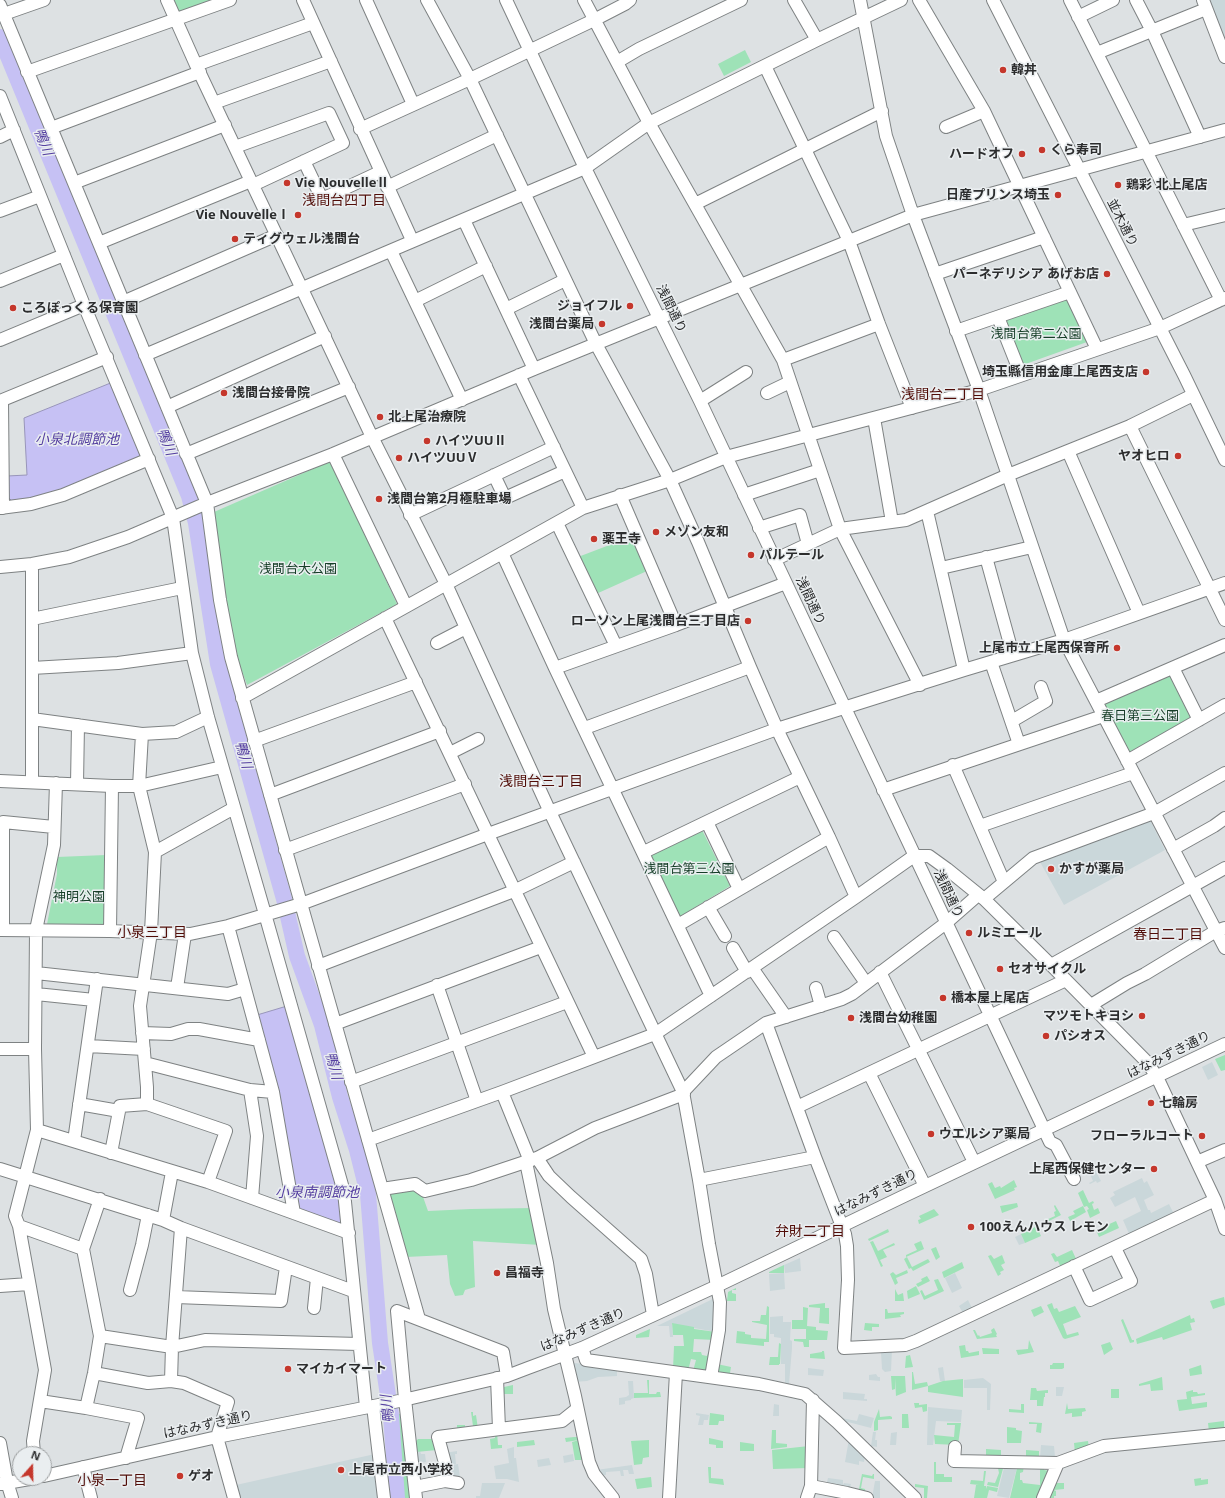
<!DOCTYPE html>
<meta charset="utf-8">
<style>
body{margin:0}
#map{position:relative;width:1225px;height:1498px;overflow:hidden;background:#dde1e3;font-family:"Open Sans",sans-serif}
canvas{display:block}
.north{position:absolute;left:12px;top:1446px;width:40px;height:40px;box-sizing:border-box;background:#eaeef0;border:1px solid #9ea1a2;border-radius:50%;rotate:20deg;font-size:11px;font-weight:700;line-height:16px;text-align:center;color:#2c2d2e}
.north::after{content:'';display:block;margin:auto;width:14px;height:18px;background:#c5372c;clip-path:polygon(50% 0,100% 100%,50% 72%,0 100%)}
</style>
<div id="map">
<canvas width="1225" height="1498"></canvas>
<div class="north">N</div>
</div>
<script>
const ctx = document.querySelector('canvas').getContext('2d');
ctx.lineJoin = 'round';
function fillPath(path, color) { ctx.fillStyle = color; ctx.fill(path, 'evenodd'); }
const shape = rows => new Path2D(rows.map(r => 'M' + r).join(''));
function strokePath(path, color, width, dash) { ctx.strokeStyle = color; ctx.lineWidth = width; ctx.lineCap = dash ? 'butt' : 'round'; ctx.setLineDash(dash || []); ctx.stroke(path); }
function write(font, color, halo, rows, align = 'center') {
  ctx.font = font + ' "Open Sans","Noto Sans JP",sans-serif'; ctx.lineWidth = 3; ctx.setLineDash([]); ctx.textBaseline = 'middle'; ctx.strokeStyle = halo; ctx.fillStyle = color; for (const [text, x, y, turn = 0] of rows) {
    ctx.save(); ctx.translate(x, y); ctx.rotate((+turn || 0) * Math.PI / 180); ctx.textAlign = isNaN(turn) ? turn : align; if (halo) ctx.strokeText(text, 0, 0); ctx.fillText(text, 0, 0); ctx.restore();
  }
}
fillPath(shape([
 [1209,0,1225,0,1225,43],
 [1147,821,1151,822,1165,850,1064,905,1040,862],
 [1212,1062,1218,1075,1208,1080,1202,1067],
 [1094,1168,1101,1181,1097,1183,1096,1181,1090,1184,1089,1183,1093,1181,1090,1174,1093,1173,1091,1169],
 [1142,1178,1144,1183,1147,1181,1154,1195,1144,1200,1148,1210,1150,1210,1151,1213,1169,1204,1175,1216,1130,1236,1123,1220,1141,1211,1135,1197,1115,1207,1110,1198,1115,1195,1113,1192],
 [1021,1234,1025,1243,1019,1245,1015,1237],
 [800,1258,801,1271,785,1273,784,1265],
 [784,1273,785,1289,770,1291,769,1274],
 [955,1273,962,1288,952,1293,945,1278],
 [717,1297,716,1332,672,1324,673,1337,670,1337,669,1326,657,1326],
 [968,1300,973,1310,963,1313,959,1306],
 [783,1316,783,1322,791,1322,790,1340,792,1341,792,1348,789,1384,785,1384,785,1364,781,1364,781,1338,774,1337,774,1334,770,1334,770,1317],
 [892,1349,891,1371,885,1372,882,1369,881,1352],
 [575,1363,617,1368,617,1376,598,1377,587,1381,574,1382,570,1365],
 [943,1367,945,1381,940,1381,938,1368],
 [808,1368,824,1370,823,1376,808,1375],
 [876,1374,878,1377,880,1377,880,1381,869,1380,869,1375],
 [983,1378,991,1384,990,1410,987,1410,987,1388,964,1388,964,1380],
 [628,1381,633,1381,634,1398,631,1399,631,1400,625,1401,625,1404,619,1405,619,1398,626,1397,629,1395],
 [1056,1387,1064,1387,1062,1396,1056,1396],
 [843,1392,865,1394,864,1399,867,1399,867,1401,843,1399],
 [774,1404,779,1405,779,1416,773,1416],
 [928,1407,962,1410,961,1422,936,1421,933,1445,927,1445],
 [696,1413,709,1415,708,1420,704,1420,703,1425,698,1425,700,1416,696,1415],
 [859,1414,874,1418,871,1428,848,1422,844,1423,841,1418,857,1421],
 [873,1432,876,1432,875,1440,877,1440,877,1447,871,1446],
 [897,1432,896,1445,890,1445,891,1433],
 [849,1439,865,1453,864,1462,859,1461,859,1465,845,1462],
 [1041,1445,1054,1446,1055,1457,1040,1458],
 [514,1447,514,1458,516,1458,519,1482,507,1479,496,1479,494,1466,509,1463,507,1449],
 [417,1451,420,1451,421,1454,425,1454,426,1462,418,1463],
 [457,1451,457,1454,455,1454,456,1464,449,1465,445,1453],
 [375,1454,378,1498,240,1498,236,1485],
 [573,1454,574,1461,564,1463,563,1456],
 [549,1458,551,1465,538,1467,537,1460],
 [458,1464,460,1477,449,1475,448,1466],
 [1005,1464,1018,1464,1009,1498,997,1496],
 [632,1465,634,1474,629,1474,628,1470,623,1470,624,1476,621,1476,620,1471,606,1472,606,1475,599,1476,596,1470],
 [828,1478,843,1480,843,1485,844,1483,851,1484,850,1487,853,1488,853,1491,826,1486],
 [875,1481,880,1481,880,1498,872,1498],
 [482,1483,505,1483,499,1498,476,1498,476,1496,480,1496]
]), '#cad7da');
fillPath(shape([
 [170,0,216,0,176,15],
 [745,50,751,62,724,76,718,64],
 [1067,299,1087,342,1020,366,1002,320],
 [331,461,397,604,247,685,235,652,219,555,214,512],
 [634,538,647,571,596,594,578,557,620,541,622,545,631,542,630,539],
 [1170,674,1194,718,1129,752,1103,703],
 [701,828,730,886,679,917,648,853],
 [106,855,105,925,47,924,57,874,57,857],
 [1225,1055,1225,1070,1221,1071,1215,1059],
 [1014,1180,1017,1187,1014,1188,1015,1190,995,1199,988,1184,992,1182,995,1188,1000,1186,1001,1188],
 [413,1187,422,1194,428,1211,471,1209,533,1208,541,1245,473,1241,475,1287,465,1290,463,1295,455,1296,450,1284,447,1255,406,1257,388,1192],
 [1083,1190,1089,1203,1093,1201,1094,1203,1092,1204,1094,1210,1098,1208,1100,1213,1090,1218,1087,1210,1089,1209,1087,1206,1084,1207,1078,1193],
 [1017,1203,1018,1207,1002,1213,1000,1206],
 [1055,1205,1061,1215,1047,1222,1046,1220,1055,1216,1054,1212,1056,1211,1054,1206],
 [1083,1206,1086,1212,1070,1221,1068,1217,1075,1214,1073,1211],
 [934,1209,939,1215,919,1224,918,1220,921,1219,919,1216],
 [1116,1221,1119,1228,1099,1237,1096,1230],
 [1034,1225,1036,1225,1041,1236,1025,1243,1021,1234,1035,1227],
 [888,1229,889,1232,869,1241,868,1239],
 [873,1241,878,1251,894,1243,895,1245,883,1250,887,1257,880,1260,883,1266,881,1267,870,1242],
 [921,1241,924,1249,906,1257,906,1255,917,1250,914,1244],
 [936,1247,940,1257,936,1260,931,1249],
 [1072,1250,1077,1261,1061,1268,1058,1261,1055,1262,1051,1254,1054,1253,1057,1257],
 [991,1255,994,1259,1002,1255,1005,1263,1001,1265,1004,1270,1000,1272,1001,1274,998,1276,988,1256],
 [907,1257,912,1267,928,1259,930,1262,913,1271,911,1268,909,1269,904,1259],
 [962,1262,964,1268,944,1278,942,1272],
 [784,1265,784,1273,769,1273,769,1272],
 [907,1270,908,1273,896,1278,898,1283,895,1285,890,1274,893,1272,896,1275],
 [927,1276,930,1281,918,1287,916,1284,922,1281,921,1279],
 [938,1279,944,1291,924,1300,920,1291,922,1290,925,1296,938,1290,934,1280],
 [916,1286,920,1294,908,1299,907,1291],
 [736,1288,736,1290,732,1290,732,1293,736,1294,736,1301,727,1301,728,1292],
 [895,1289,898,1295,903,1293,904,1301,895,1301],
 [1224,1297,1225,1305,1213,1309,1210,1301],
 [825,1303,825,1308,829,1308,829,1324,819,1323,820,1308,809,1307,809,1305],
 [1052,1303,1054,1309,1057,1308,1059,1312,1075,1306,1081,1317,1063,1324,1067,1335,1078,1332,1079,1335,1065,1339,1063,1338,1047,1305],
 [767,1306,769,1307,769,1342,764,1342,764,1346,736,1343,737,1331,745,1332,745,1334,751,1335,751,1338,766,1339,767,1325,752,1322,752,1321,760,1321,761,1315,766,1315],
 [1041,1306,1044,1312,1034,1317,1031,1310],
 [803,1307,808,1308,807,1326,816,1327,816,1330,828,1331,827,1340,809,1340,809,1347,804,1347,803,1342,794,1341,794,1339,806,1339,806,1329,792,1329,792,1320,803,1320],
 [885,1309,887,1309,888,1313,904,1312,904,1314,900,1315,901,1317,885,1319],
 [1190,1315,1191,1319,1194,1318,1195,1322,1190,1323,1192,1330,1163,1340,1162,1337,1137,1344,1136,1339],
 [1123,1319,1132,1340,1134,1340,1134,1342,1130,1343,1121,1320],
 [672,1323,694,1327,694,1329,716,1332,715,1340,694,1339,693,1352,701,1352,702,1355,707,1356,708,1353,712,1353,709,1373,693,1371,696,1360,691,1359,688,1371,673,1369,674,1346,684,1346,683,1335,673,1335],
 [865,1323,879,1324,879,1327,872,1327,872,1331,864,1330],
 [994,1328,997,1334,996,1335,997,1337,977,1339,973,1330,975,1330,978,1336,979,1335,980,1337,992,1333,991,1330],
 [650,1329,649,1337,636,1338,636,1335],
 [1029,1340,1034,1352,1018,1355,1016,1350,1028,1349],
 [1110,1342,1113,1349,1104,1355,1101,1345],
 [779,1343,781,1344,780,1364,779,1364,779,1365,769,1365,770,1357,778,1357],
 [965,1345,966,1351,968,1351,969,1353,979,1351,979,1355,961,1358,959,1346],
 [982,1348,999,1349,999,1354,983,1354],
 [822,1351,824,1351,825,1359,810,1358,810,1354,822,1352],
 [910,1355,913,1367,905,1368,906,1356],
 [1053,1363,1064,1363,1064,1368,1062,1369,1050,1369,1050,1365,1052,1365],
 [717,1364,731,1367,730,1373,734,1373,733,1376,716,1373],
 [1201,1365,1202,1374,1190,1376,1189,1369],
 [912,1372,913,1372,915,1384,927,1382,928,1386,943,1381,963,1379,963,1397,928,1392,928,1386,912,1390],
 [891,1376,905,1376,906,1392,896,1396,895,1378,895,1389,892,1390],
 [1162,1377,1163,1390,1151,1391,1150,1384,1139,1386,1139,1384],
 [647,1380,649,1380,649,1394,656,1394,657,1392,660,1392,661,1397,634,1398,634,1393,648,1393],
 [513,1385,513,1394,501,1394,501,1392,504,1392,504,1387],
 [1031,1388,1036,1388,1037,1391,1048,1390,1048,1393,1045,1393,1045,1397,1044,1397,1043,1406,1037,1406,1037,1400,1030,1400],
 [1111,1389,1119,1389,1119,1398,1111,1398],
 [1193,1390,1193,1392,1197,1392,1198,1394,1205,1393,1205,1395,1191,1397,1192,1404,1207,1402,1207,1407,1179,1411,1177,1400,1187,1399,1186,1392],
 [914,1403,919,1403,919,1405,927,1404,927,1411,923,1412,922,1407,915,1408],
 [1067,1403,1068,1409,1085,1408,1086,1411,1082,1412,1082,1416,1072,1417,1072,1413,1065,1414],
 [1021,1404,1024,1404,1024,1413,1009,1412,1009,1409,1021,1410],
 [879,1409,880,1417,890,1416,892,1417,892,1419,878,1420,878,1430,874,1431,874,1422],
 [471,1412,473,1412,473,1416,476,1415,478,1429,457,1431,457,1425,465,1425,465,1427,473,1426],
 [403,1413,412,1498,403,1498,395,1415],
 [710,1413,724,1415,724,1421,719,1421,718,1425,709,1425],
 [902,1414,908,1414,909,1428,902,1428],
 [1224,1421,1224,1431,1209,1432,1208,1423],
 [1029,1422,1042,1423,1041,1433,1036,1432,1037,1424,1029,1424],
 [947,1423,961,1423,958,1445,935,1444,934,1435,954,1437,955,1425,947,1425],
 [1007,1427,1016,1428,1016,1430,1022,1431,1021,1443,1007,1443],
 [772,1430,776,1430,776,1443,787,1444,787,1447,771,1449],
 [497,1432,498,1445,502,1445,502,1448,491,1449,490,1439,495,1438,495,1433],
 [574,1437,581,1437,585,1460,575,1460,572,1442,579,1440,566,1442,565,1438],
 [709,1438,723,1441,723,1448,716,1448,716,1445,709,1444],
 [418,1439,435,1439,437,1450,416,1452,415,1442],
 [534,1440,535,1445,517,1447,517,1442],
 [649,1440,649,1457,643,1458,642,1464,634,1465,631,1441],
 [1088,1441,1089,1448,1075,1453,1074,1443],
 [740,1442,754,1444,754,1451,740,1451],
 [809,1446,809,1468,773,1469,772,1450],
 [986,1449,1001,1450,1001,1455,997,1455,997,1458,986,1458],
 [1026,1450,1039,1451,1039,1458,1027,1458,1026,1456],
 [934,1462,936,1462,936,1474,944,1474,944,1477,952,1477,952,1482,934,1482],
 [1018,1464,1044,1464,1044,1470,1050,1471,1039,1498,1010,1498],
 [1024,1465,1040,1467,1040,1485,1023,1483,1022,1480,1020,1480,1020,1473,1023,1472],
 [1004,1465,998,1487,987,1485,988,1482,995,1483,999,1473,998,1468],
 [708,1467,711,1467,711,1478,723,1479,724,1485,709,1483],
 [984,1471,986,1471,984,1486,986,1486,986,1489,987,1486,998,1488,997,1492,989,1490,987,1498,974,1498,976,1485,979,1485,970,1484,971,1480,983,1481],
 [862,1474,872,1476,873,1474,874,1474,874,1479,863,1477,861,1488,865,1489,866,1496,858,1494],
 [651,1477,652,1487,637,1489,635,1479],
 [1201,1478,1201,1480,1208,1479,1208,1484,1195,1486,1194,1479],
 [1053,1483,1064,1483,1064,1489,1054,1490,1056,1491,1056,1496,1054,1496,1054,1498,1047,1498],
 [915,1484,928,1486,927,1498,924,1498,924,1488,915,1487]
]), '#9ee2b7');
const water = shape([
 [113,382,141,458,53,494,14,503,7,496,7,476,27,475,24,418,113,382],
 [287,1006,340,1192,344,1224,340,1227,299,1211,257,1015,287,1006]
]);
fillPath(water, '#c6c1f4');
strokePath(water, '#9895b9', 1);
strokePath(shape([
 [0,37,189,496,196,523,218,664,284,899,297,956,322,1025,340,1097,357,1150,368,1194,380,1343,391,1415,397,1498]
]), '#c6c1f4', 16);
const minor = shape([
 [167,0,196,65,372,437,446,584,550,812,683,1092,699,1180,709,1244,720,1302,719,1330,711,1377],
 [303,0,412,240],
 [366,0,413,104],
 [427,0,470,79,596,344,670,480,698,542,750,667,777,729,829,837,856,897],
 [506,0,585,168,700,401,1050,1142,1056,1145,1074,1179],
 [584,0,649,123,783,360,840,529,920,685],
 [794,0,817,40],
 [860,0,886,136,913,215,979,390,1064,640,1225,948],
 [919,0,984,111,1097,349],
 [993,0,1184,375,1225,460],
 [1070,0,1221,300],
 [1136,0,1152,31,1200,137],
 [1203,0,1225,57],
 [0,5,207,503,220,600,231,657,419,1319],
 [4,14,44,0],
 [1078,17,1113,0],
 [1097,53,1206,9],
 [617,62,639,49,741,0],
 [196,65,313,23],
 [765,66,849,241,879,324,912,408],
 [27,72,230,0],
 [0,96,84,305,173,518,192,653,208,717,265,914,344,1192,366,1407],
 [214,103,331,61],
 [946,127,984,111],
 [51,128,200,72],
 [360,129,470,79,594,20,625,4,630,0],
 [0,137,14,130],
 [235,147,329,113,343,143,253,185],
 [304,161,322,199,380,172],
 [74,183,225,125],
 [387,187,497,135],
 [695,204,882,111],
 [0,211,40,196],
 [464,220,534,369],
 [1183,225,1225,215],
 [99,243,251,181],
 [391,251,462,400],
 [935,274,1044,237],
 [0,281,64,255],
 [415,301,486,266],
 [123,302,277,235],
 [506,309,565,280],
 [998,317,1021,375],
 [956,331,1070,292],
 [0,340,84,305],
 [145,355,585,168,649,123,817,40,901,0],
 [783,360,879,324],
 [519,375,583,508],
 [767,393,790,382],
 [0,401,107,357],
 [2,401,3,508],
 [700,401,746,372],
 [167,407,325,336],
 [874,418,892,522],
 [1130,426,1225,620],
 [1068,451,1139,613],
 [186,454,349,387],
 [333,454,406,606],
 [494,475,505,498,565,471],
 [620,495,676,625],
 [744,495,820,470],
 [0,508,31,504,63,495,149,459],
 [927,511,964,670],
 [410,515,554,447],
 [557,523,616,646],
 [759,528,800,515,808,544],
 [502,553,555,668,711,996],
 [986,557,1013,655],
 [774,560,840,529,906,520,1008,475,1130,426,1193,395],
 [0,567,32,564,69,557,128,537,207,503,333,454,534,369,913,215,1225,130],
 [941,568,1032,547],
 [385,618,594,1057],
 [32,619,182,588],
 [437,643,466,628],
 [991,662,1019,744],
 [32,668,118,663,192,653],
 [555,668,676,625,786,583],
 [1173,668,1199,720],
 [242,698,583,508,670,480,726,457,979,390,1160,328,1225,298],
 [1096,701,1225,645],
 [32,719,142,734,176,732,208,717],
 [1012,721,1046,701,1041,687],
 [585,728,750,667],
 [142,734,139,786,155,852,151,932,140,1006,147,1087,147,1104],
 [254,741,416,682],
 [450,753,478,739],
 [1127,761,1225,705],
 [953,765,1004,882],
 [0,781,112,786,139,786,222,767],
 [32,782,32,564],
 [77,784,78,725],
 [883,790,1103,716],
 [270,795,440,731],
 [707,822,739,889],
 [980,826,1133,773],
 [1173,849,1214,826,1225,818],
 [285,850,465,784],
 [155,852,234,808],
 [644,852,800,777],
 [984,899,1033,858,1154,813,1225,773],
 [708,907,725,936],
 [678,925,829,837],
 [228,926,273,1092,294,1213],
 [0,930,110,931,190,934,228,926,301,904,488,834,777,729,964,670,1064,640,1225,583],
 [3,930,3,822,54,827],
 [110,931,112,786],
 [834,937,866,983],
 [733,948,747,972],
 [1051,965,1225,868],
 [318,966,514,891,574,862],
 [752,968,786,1017],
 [880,972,974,1162],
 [36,973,228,994,245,989],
 [437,985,477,1101],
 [177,988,185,934],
 [816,988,821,1006],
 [36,994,94,1000],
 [1091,1005,1127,983,1145,974,1216,931,1225,928],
 [766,1023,815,1157,845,1234,847,1246,848,1280,844,1348,905,1345,916,1341,1215,1200],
 [335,1024,541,947],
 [142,1033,171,1034,188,1029,199,1029,259,1040],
 [88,1046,144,1049],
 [0,1049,35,1049],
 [145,1063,250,1090,273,1092],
 [869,1073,925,1186],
 [351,1082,567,1002],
 [250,1090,257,1136,252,1198],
 [502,1092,530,1161],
 [683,1092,716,1057,766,1023,842,999,852,994,946,923,978,895],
 [79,1104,119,1111],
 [797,1107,1066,980],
 [37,1130,208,1182,349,1233],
 [368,1140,502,1092,655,1034,856,897,914,856,929,856,947,869,984,899,1051,965,1147,1062,1157,1077,1197,1162,1215,1200,1225,1229],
 [74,1141,97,979],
 [111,1153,120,1106,147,1104,226,1131,208,1182],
 [537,1158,549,1176,571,1197,641,1259,646,1274,653,1315],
 [526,1162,547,1263,554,1309,575,1396,589,1462,594,1474,613,1498],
 [1197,1162,1225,1150],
 [0,1169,163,1220,181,1228,353,1291],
 [699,1180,815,1157],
 [382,1189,415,1184,425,1191,471,1180,537,1158,595,1128,684,1094],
 [163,1220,172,1172],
 [19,1226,83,1249],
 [1074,1266,1090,1300,1131,1281,1115,1248],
 [0,1286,29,1284],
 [130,1290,142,1245,148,1215],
 [176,1297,281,1301,286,1267],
 [314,1308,317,1278],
 [100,1336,172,1347,205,1340,359,1344],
 [582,1348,586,1360,759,1384,805,1394,837,1422,915,1498],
 [94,1373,148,1383,171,1381,184,1383,228,1402,217,1437,234,1498],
 [497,1378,499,1429],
 [171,1381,172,1347,181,1228],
 [40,1401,86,1408,138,1418,126,1458],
 [373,1406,384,1498],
 [86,1408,94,1373,100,1336,83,1249,100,1199],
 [0,1443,7,1482,12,1498],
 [955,1447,954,1461,1058,1463,1104,1446,1225,1434],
 [34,1454,33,1441,45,1370,19,1226,15,1216,37,1130,35,1049,36,930,54,845,56,783],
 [445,1463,438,1437,562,1421,577,1409],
 [83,1467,91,1498],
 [44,1476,217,1437,399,1401,507,1376,528,1368,582,1348,717,1286,902,1197,1225,1044],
 [1,1484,35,1478],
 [811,1486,847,1493,867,1498],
 [415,1487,445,1481,458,1483],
 [416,1498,405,1399,397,1311,503,1352,507,1376],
 [669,1498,676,1373],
 [807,1498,811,1486,813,1400],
 [1043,1498,1058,1463]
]);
strokePath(minor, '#7e8283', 14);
strokePath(minor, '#fff', 12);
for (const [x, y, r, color] of [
 [1003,70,4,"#c5372c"],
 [1042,150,4,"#c5372c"],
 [1022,154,4,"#c5372c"],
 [287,183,4,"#c5372c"],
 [1118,185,4,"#c5372c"],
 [1058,195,4,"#c5372c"],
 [298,215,4,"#c5372c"],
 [235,239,4,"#c5372c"],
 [1107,274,4,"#c5372c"],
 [630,306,4,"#c5372c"],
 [13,308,4,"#c5372c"],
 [602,324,4,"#c5372c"],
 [1146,372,4,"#c5372c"],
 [224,393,4,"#c5372c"],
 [380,417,4,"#c5372c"],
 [427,441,4,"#c5372c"],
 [1178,456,4,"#c5372c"],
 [399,458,4,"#c5372c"],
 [379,499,4,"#c5372c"],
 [656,532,4,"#c5372c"],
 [594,539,4,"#c5372c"],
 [751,555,4,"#c5372c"],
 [748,621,4,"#c5372c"],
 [1117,648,4,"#c5372c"],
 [1051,869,4,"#c5372c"],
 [969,933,4,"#c5372c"],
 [1000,969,4,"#c5372c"],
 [943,998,4,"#c5372c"],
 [1142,1016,4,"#c5372c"],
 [851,1018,4,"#c5372c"],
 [1046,1036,4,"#c5372c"],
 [1151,1103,4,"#c5372c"],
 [931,1134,4,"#c5372c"],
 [1202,1136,4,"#c5372c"],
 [1154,1169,4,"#c5372c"],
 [971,1227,4,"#c5372c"],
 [497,1273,4,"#c5372c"],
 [288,1369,4,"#c5372c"],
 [341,1470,4,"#c5372c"],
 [180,1476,4,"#c5372c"]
]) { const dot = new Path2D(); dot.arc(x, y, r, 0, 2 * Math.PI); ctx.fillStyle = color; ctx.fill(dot); strokePath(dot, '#eaeef0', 1.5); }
write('bold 13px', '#2c2d2e', '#eaeef0', [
 ["韓丼",1011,70],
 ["くら寿司",1050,150],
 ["ハードオフ",1014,154,"right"],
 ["Vie NouvelleⅡ",295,183],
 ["鶏彩 北上尾店",1126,185],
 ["日産プリンス埼玉",1050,195,"right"],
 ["Vie NouvelleⅠ",290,215,"right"],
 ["ティグウェル浅間台",243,239],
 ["パーネデリシア あげお店",1099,274,"right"],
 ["ジョイフル",622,306,"right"],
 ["ころぽっくる保育園",21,308],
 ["浅間台薬局",594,324,"right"],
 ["埼玉縣信用金庫上尾西支店",1138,372,"right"],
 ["浅間台接骨院",232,393],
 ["北上尾治療院",388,417],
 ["ハイツUUⅡ",435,441],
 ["ヤオヒロ",1170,456,"right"],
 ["ハイツUUⅤ",407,458],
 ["浅間台第2月極駐車場",387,499],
 ["メゾン友和",664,532],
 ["薬王寺",602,539],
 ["パルテール",759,555],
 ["ローソン上尾浅間台三丁目店",740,621,"right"],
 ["上尾市立上尾西保育所",1109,648,"right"],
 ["かすが薬局",1059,869],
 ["ルミエール",977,933],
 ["セオサイクル",1008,969],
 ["橋本屋上尾店",951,998],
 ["マツモトキヨシ",1134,1016,"right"],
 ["浅間台幼稚園",859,1018],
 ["パシオス",1054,1036],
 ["七輪房",1159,1103],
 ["ウエルシア薬局",939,1134],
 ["フローラルコート",1194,1136,"right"],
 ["上尾西保健センター",1146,1169,"right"],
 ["100えんハウス レモン",979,1227],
 ["昌福寺",505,1273],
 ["マイカイマート",296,1369],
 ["上尾市立西小学校",349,1470],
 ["ゲオ",188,1476]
], 'left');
write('13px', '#2c2d2e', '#eaeef0', [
 ["並木通り",1122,223,63],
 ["浅間通り",671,309,64],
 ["浅間通り",810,601,65],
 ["浅間通り",948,894,65],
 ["はなみずき通り",1169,1055,-26],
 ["はなみずき通り",876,1193,-26],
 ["はなみずき通り",583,1330,-23],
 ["はなみずき通り",208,1425,-12]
]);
write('13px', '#163e28', '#eaeef0', [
 ["浅間台第二公園",1036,334],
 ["浅間台大公園",298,569],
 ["春日第三公園",1140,716],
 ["浅間台第三公園",689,869],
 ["神明公園",79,897]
]);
write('italic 14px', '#5640a1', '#eaeef0', [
 ["鴨川",43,142,68],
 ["小泉北調節池",77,440],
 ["鴨川",166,442,68],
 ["鴨川",243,755,74],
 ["鴨川",333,1066,75],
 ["小泉南調節池",317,1193],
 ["鴨川",388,1409,-96]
]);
write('14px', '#510d08', '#eaeef0', [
 ["浅間台四丁目",344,201],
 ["浅間台二丁目",943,395],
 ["浅間台三丁目",541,782],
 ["小泉三丁目",152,933],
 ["春日二丁目",1168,935],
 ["弁財二丁目",810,1232],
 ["小泉一丁目",112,1481]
]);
</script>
